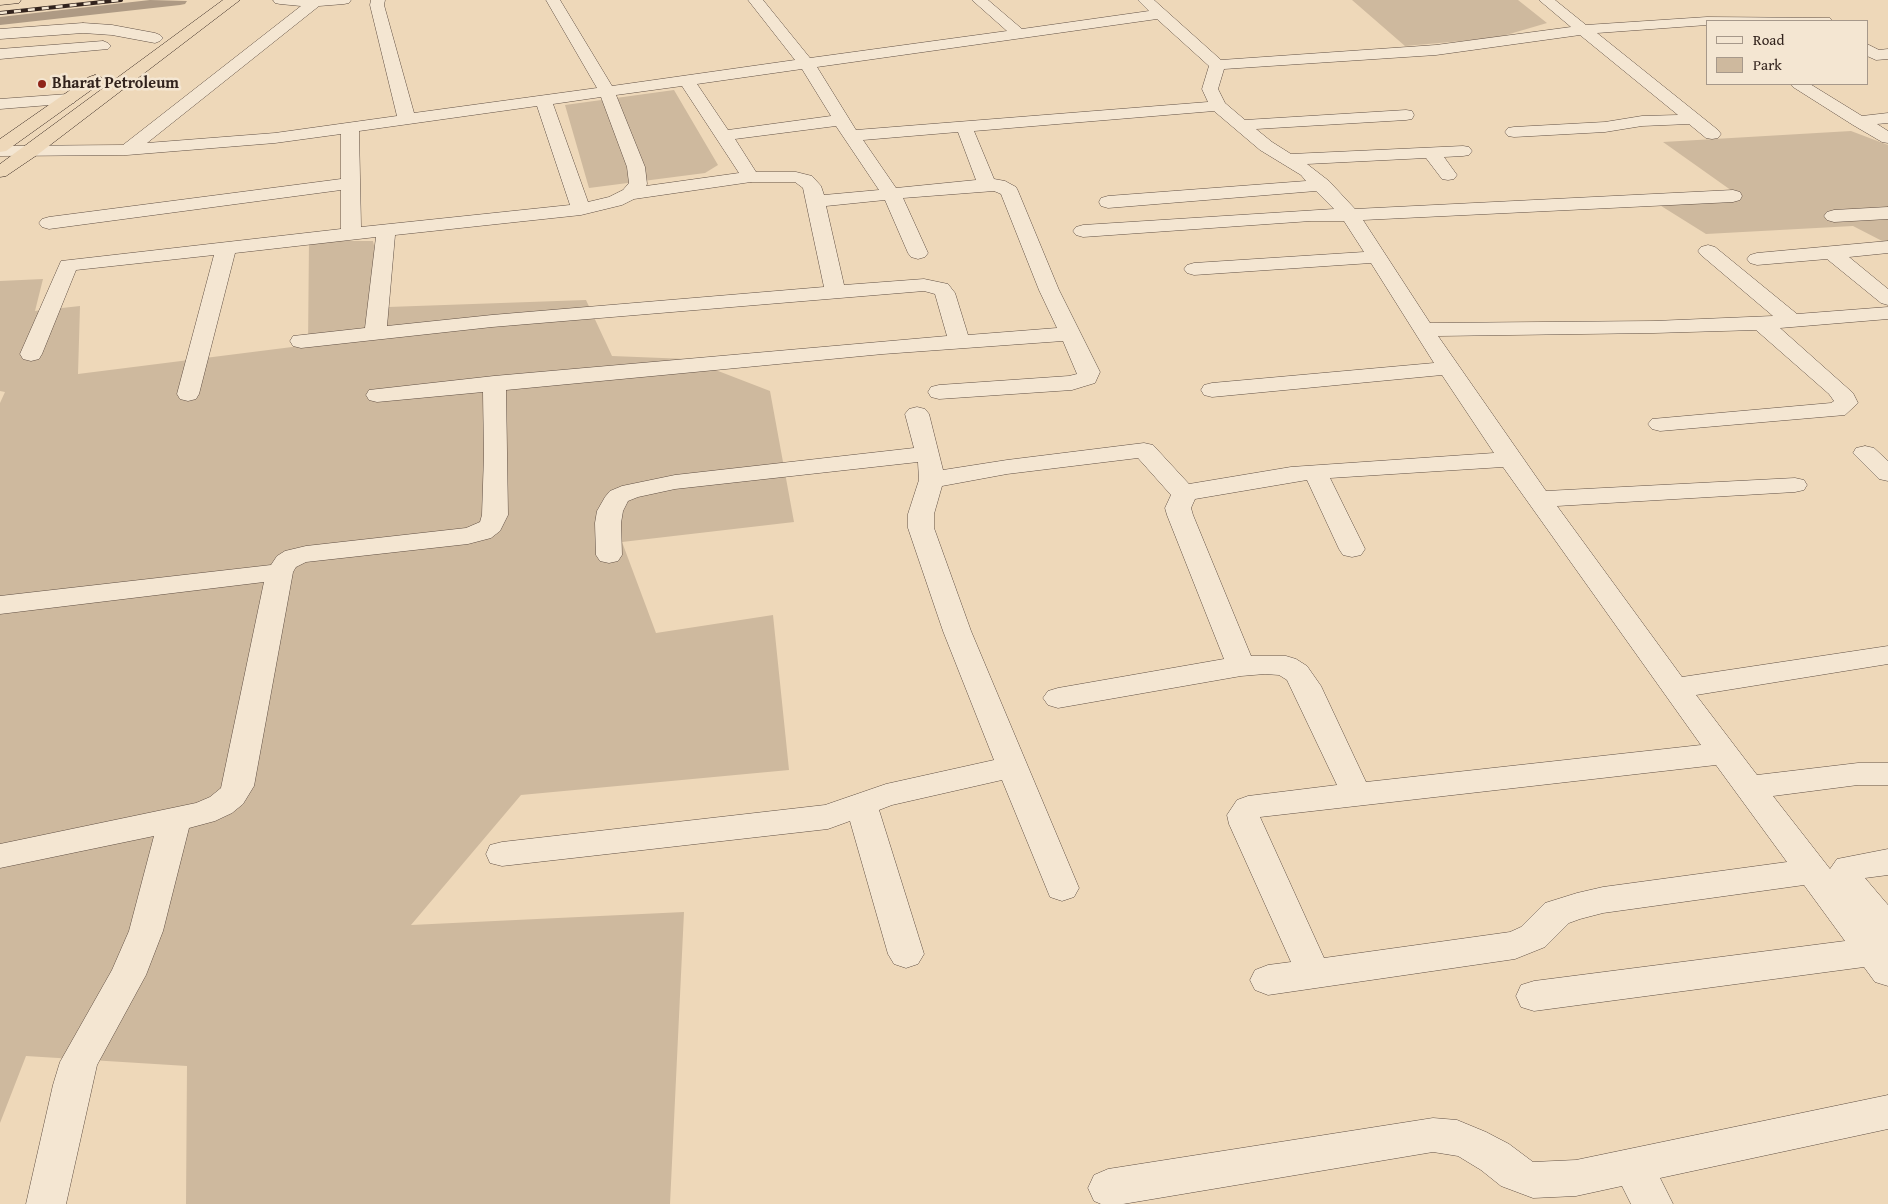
<!DOCTYPE html>
<style>
body{margin:0}
#map{position:relative;width:1888px;height:1204px;overflow:hidden;background:#eed8b9;font-family:"Gentium Book Plus",serif}
canvas{display:block}
.legend{position:absolute;left:1706px;top:20px;width:162px;height:65px;box-sizing:border-box;background:#f4e6d2;border:1px solid #a6988a;margin:0;padding:6px 9px;list-style:none;font-size:15px;color:#32231d}
.legend li{display:flex;align-items:center;gap:10px;height:25px}
.legend b{width:25px;border:1px solid #a6988a}
</style>
<div id="map">
<canvas width="1888" height="1204"></canvas>
<ul class="legend">
<li><b style="height:6px;background:#f4e6d2"></b>Road</li>
<li><b style="height:14px;background:#ceb99e"></b>Park</li>
</ul>
</div>
<script>
const ctx = document.querySelector('canvas').getContext('2d');
ctx.lineJoin = 'round';
function fillPath(path, color) { ctx.fillStyle = color; ctx.fill(path, 'evenodd'); }
const shape = rows => new Path2D(rows.map(r => 'M' + r).join(''));
function strokePath(path, color, width, dash) { ctx.strokeStyle = color; ctx.lineWidth = width; ctx.lineCap = dash ? 'butt' : 'round'; ctx.setLineDash(dash || []); ctx.stroke(path); }
function write(font, color, halo, rows, align = 'center') {
  ctx.font = font + ' "Gentium Book Plus",serif'; ctx.lineWidth = 5; ctx.setLineDash([]); ctx.textBaseline = 'middle'; ctx.strokeStyle = halo; ctx.fillStyle = color; for (const [text, x, y, turn = 0] of rows) {
    ctx.save(); ctx.translate(x, y); ctx.rotate((+turn || 0) * Math.PI / 180); ctx.textAlign = isNaN(turn) ? turn : align; if (halo) ctx.strokeText(text, 0, 0); ctx.fillText(text, 0, 0); ctx.restore();
  }
}
fillPath(shape([
 [1352,0,1518,0,1547,23,1496,38,1405,46],
 [674,90,718,165,705,173,589,188,565,105],
 [1851,131,1888,145,1888,244,1853,226,1706,234,1658,204,1742,198,1663,142],
 [309,241,373,241,388,307,586,300,612,356,687,359,770,391,794,522,622,542,656,633,773,615,789,770,521,795,411,925,684,912,670,1204,186,1204,187,1066,26,1056,0,1123,0,403,5,392,0,391,0,281,43,279,35,311,80,306,78,374,308,345]
]), '#ceb99e');
fillPath(shape([
 [150,0,187,1,185,4,180,5,0,25,0,17,150,0]
]), '#ae9a84');
const minor = shape([
 [273,0,351,0,349,3,344,4,319,6,147,143,275,133,397,116,370,5,371,0,385,0,384,5,414,113,597,88,546,0,560,0,612,86,795,60,748,0,763,0,810,58,1007,31,972,0,988,0,1022,29,1149,11,1138,0,1154,0,1221,60,1436,45,1571,27,1539,0,1555,0,1586,25,1707,17,1830,18,1832,21,1707,21,1707,25,1597,33,1718,130,1721,134,1718,138,1712,139,1706,138,1689,124,1642,126,1605,132,1514,137,1508,136,1505,132,1508,128,1514,127,1605,122,1642,116,1678,115,1580,35,1436,55,1224,69,1218,89,1225,103,1245,120,1406,110,1412,111,1414,115,1412,119,1406,120,1256,129,1272,142,1291,154,1463,146,1469,147,1472,151,1469,155,1463,156,1444,157,1457,175,1454,179,1448,180,1442,179,1426,158,1307,164,1329,181,1355,209,1733,190,1740,192,1742,196,1740,200,1733,202,1363,220,1430,323,1654,321,1773,316,1701,255,1698,251,1701,247,1708,245,1715,247,1797,314,1888,307,1888,319,1780,328,1853,393,1858,403,1845,415,1660,431,1652,429,1648,424,1652,419,1831,403,1834,401,1829,394,1756,330,1654,333,1438,336,1546,491,1795,478,1804,480,1807,485,1804,490,1795,492,1557,506,1682,677,1888,646,1888,664,1696,695,1757,775,1858,763,1888,763,1888,785,1858,785,1773,796,1830,869,1837,859,1888,849,1888,875,1865,878,1888,905,1888,986,1875,982,1864,967,1534,1011,1521,1007,1516,996,1521,985,1534,981,1845,941,1804,885,1603,913,1580,919,1569,923,1545,947,1515,959,1268,995,1255,990,1250,980,1255,970,1268,965,1291,962,1229,824,1227,815,1237,800,1248,796,1337,785,1287,680,1279,675,1265,674,1241,676,1058,708,1048,705,1043,698,1048,691,1058,688,1224,659,1167,515,1165,508,1171,495,1138,458,1007,474,942,486,934,514,934,528,971,631,1079,888,1074,897,1062,901,1050,897,1002,780,892,805,879,810,924,954,918,964,906,968,894,964,888,954,850,821,828,829,502,866,490,863,486,854,490,845,502,842,825,805,886,784,994,760,943,631,908,528,908,514,919,480,918,462,675,489,638,497,628,501,623,511,621,523,622,555,618,561,609,563,600,561,596,555,595,523,597,511,605,497,610,491,622,486,675,475,914,448,905,414,909,409,917,407,925,409,929,414,943,470,1007,460,1144,443,1153,445,1189,484,1291,467,1494,453,1442,375,1212,397,1204,395,1201,390,1204,385,1212,383,1434,363,1371,263,1194,275,1187,273,1184,269,1187,265,1194,263,1364,252,1344,221,1311,221,1083,237,1076,235,1073,231,1076,227,1083,225,1334,209,1316,191,1108,208,1101,206,1099,202,1101,198,1108,196,1306,181,1301,175,1260,150,1214,111,974,131,994,179,1005,181,1016,187,1018,191,1059,290,1100,372,1095,383,1072,390,939,399,931,397,928,392,931,387,939,385,1069,376,1077,374,1063,341,883,354,506,390,508,515,500,531,491,538,468,544,306,562,296,567,293,572,254,786,243,804,232,813,215,821,189,828,163,931,146,975,97,1065,66,1204,26,1204,53,1085,60,1062,112,970,129,931,154,836,0,868,0,844,196,803,210,797,221,788,264,582,0,614,0,596,271,565,277,556,285,551,306,546,466,528,480,522,482,515,484,455,483,392,377,402,369,400,366,395,369,390,494,376,947,336,935,294,924,291,492,327,301,348,293,346,290,341,293,336,365,328,376,237,235,253,199,394,196,399,188,401,180,399,177,394,214,255,76,270,42,354,39,359,31,361,23,359,20,354,61,261,341,229,341,190,49,229,42,227,39,223,42,219,49,217,341,179,341,134,275,143,127,155,0,156,0,146,123,145,301,6,280,4,275,3,273,0],
 [1157,19,1209,66,1202,89,1208,102,856,130,817,67,1157,19],
 [802,69,831,116,728,130,697,84,802,69],
 [682,86,739,173,646,186,647,184,645,167,616,95,682,86],
 [601,97,627,167,629,183,623,190,609,197,588,202,553,104,601,97],
 [537,106,570,205,361,227,359,131,537,106],
 [836,126,879,190,824,195,821,186,812,176,796,172,756,172,735,139,836,126],
 [958,132,976,180,896,188,863,140,958,132],
 [751,182,795,182,803,188,824,287,492,315,387,326,395,235,581,215,622,205,634,199,751,182],
 [994,191,1001,194,1039,290,1057,328,968,335,955,293,948,284,924,279,844,285,826,206,885,200,908,253,911,257,918,259,925,257,928,253,903,198,994,191],
 [1503,467,1701,745,1366,782,1321,686,1307,666,1296,659,1286,656,1251,656,1193,515,1191,508,1195,499,1307,480,1339,549,1343,555,1352,557,1361,555,1365,549,1330,478,1503,467],
 [1716,765,1787,862,1603,887,1577,893,1545,903,1521,927,1510,932,1324,958,1260,817,1716,765],
 [83,23,112,25,155,33,160,35,163,38,160,41,155,43,112,35,83,33,0,39,0,29,83,23],
 [103,41,108,43,111,46,108,49,0,59,0,49,103,41],
 [1867,44,1879,50,1888,49,1888,59,1876,60,1867,56,1867,44],
 [1791,84,1810,84,1862,116,1888,113,1888,123,1877,124,1888,131,1888,143,1882,142,1853,125,1793,87,1791,84],
 [68,94,74,95,76,99,74,103,0,109,0,99,68,94],
 [1888,207,1888,219,1834,222,1827,220,1824,216,1827,212,1834,210,1888,207],
 [1888,241,1888,253,1849,257,1888,289,1888,305,1881,303,1827,259,1757,265,1750,263,1747,259,1750,255,1757,253,1888,241],
 [1865,446,1874,448,1888,461,1888,481,1879,479,1853,453,1856,448,1865,446],
 [1888,1095,1888,1129,1660,1178,1673,1204,1631,1204,1622,1186,1576,1196,1533,1198,1501,1186,1481,1170,1458,1156,1433,1152,1123,1204,1101,1204,1094,1201,1088,1188,1094,1175,1108,1169,1433,1118,1457,1120,1486,1132,1509,1144,1533,1162,1576,1160,1888,1095]
]);
const highway = shape([
 [0,0,21,0,19,3,0,5,0,0],
 [223,0,240,0,37,155,6,176,0,177,0,164,223,0],
 [95,75,101,77,103,80,101,83,6,151,0,152,0,139,89,77,95,75]
]);
strokePath(minor, '#615044', 1);
strokePath(highway, '#32231d', 1);
fillPath(minor, '#f4e6d2');
fillPath(highway, '#eed8b9');
const rail = shape([
 [0,13,121,0]
]);
strokePath(rail, '#32231d', 4);
strokePath(rail, '#f4e6d2', 2.5, [7]);
for (const [x, y, r, color] of [
 [42,84,5,"#8f2418"]
]) { const dot = new Path2D(); dot.arc(x, y, r, 0, 2 * Math.PI); ctx.fillStyle = color; ctx.fill(dot); strokePath(dot, '#f4e6d2', 2); }
write('bold 16px', '#32231d', '#f4e6d2', [
 ["Bharat Petroleum",52,84]
], 'left');
</script>
